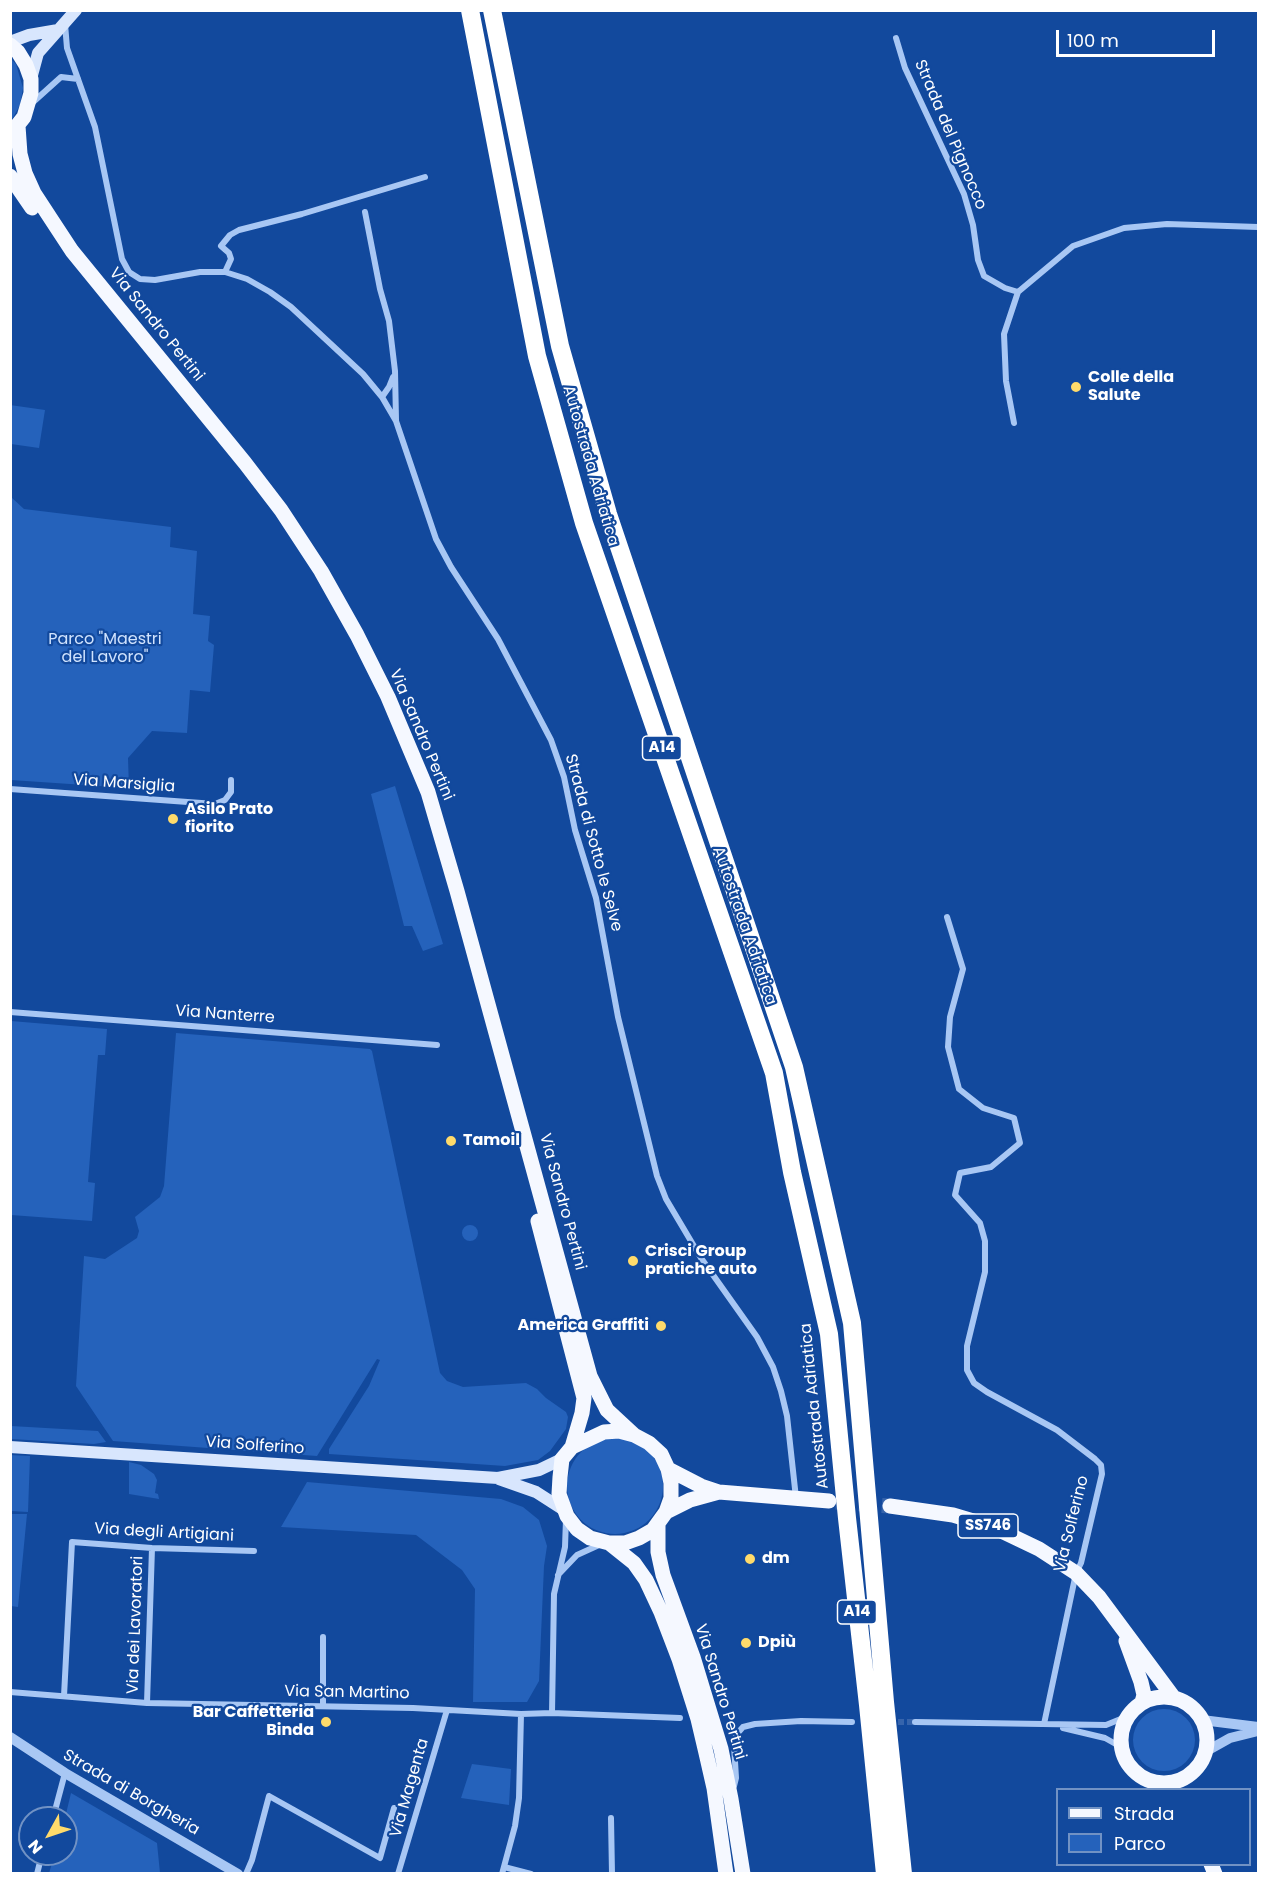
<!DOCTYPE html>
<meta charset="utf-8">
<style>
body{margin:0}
#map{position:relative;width:1269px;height:1884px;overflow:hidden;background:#12499d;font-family:Poppins,sans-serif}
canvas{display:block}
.frame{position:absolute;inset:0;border:12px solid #fff;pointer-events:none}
.legend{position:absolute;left:1056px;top:1788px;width:195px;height:78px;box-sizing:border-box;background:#12499d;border:2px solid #7192c4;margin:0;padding:8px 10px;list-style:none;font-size:18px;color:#fff}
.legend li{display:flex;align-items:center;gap:12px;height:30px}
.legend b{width:30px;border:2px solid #7192c4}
.north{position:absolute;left:18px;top:1806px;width:60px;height:60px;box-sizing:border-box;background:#12499d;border:2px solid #7192c4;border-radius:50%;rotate:230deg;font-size:16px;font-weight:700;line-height:24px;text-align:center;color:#fff}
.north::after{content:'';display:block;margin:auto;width:21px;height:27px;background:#ffdb6b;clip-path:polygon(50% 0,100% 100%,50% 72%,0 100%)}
.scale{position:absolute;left:1056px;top:30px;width:159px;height:27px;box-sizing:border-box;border:3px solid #fff;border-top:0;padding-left:8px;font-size:18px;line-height:21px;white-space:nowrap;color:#fff;-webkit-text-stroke:4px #12499d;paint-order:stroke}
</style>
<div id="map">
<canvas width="1269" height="1884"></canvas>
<div class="frame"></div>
<ul class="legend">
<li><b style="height:8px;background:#f5f8ff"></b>Strada</li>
<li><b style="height:16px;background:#2562bb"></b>Parco</li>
</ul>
<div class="north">N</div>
<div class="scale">100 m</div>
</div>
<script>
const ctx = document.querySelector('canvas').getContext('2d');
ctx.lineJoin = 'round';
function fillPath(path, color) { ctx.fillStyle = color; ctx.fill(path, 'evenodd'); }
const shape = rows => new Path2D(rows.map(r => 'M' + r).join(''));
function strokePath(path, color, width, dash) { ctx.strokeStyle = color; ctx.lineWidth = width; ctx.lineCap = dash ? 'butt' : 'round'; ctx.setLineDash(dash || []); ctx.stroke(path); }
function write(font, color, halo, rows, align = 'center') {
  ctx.font = font + ' Poppins,sans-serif'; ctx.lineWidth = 4.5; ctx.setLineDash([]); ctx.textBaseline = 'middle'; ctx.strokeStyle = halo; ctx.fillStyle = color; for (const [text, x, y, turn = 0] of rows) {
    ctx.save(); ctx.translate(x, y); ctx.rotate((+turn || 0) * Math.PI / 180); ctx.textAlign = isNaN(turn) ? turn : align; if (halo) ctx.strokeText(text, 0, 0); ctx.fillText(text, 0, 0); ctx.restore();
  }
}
fillPath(shape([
 [10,58,16,64,23,88,20,105,11,121],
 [10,405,45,410,39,448,11,444],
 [11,497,24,509,171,527,170,547,197,551,193,614,210,616,208,641,214,645,210,692,190,690,187,733,152,731,128,758,129,788,11,780],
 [395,786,443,944,423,951,412,926,404,926,371,794],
 [11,1021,107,1029,105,1055,98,1055,88,1182,95,1183,92,1221,11,1215],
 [176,1033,370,1049,372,1051,440,1373,447,1381,463,1387,526,1383,537,1389,546,1398,566,1412,568,1417,566,1429,550,1451,538,1460,505,1466,329,1454,329,1449,369,1386,380,1360,377,1359,317,1456,113,1441,76,1386,84,1256,105,1259,137,1238,139,1231,135,1217,160,1197,164,1186],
 '462 1233a8 8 0 1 1 16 0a8 8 0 1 1-16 0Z',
 [11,1426,98,1431,106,1442,94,1444,11,1439],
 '567 1486a48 48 0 1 1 96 0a48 48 0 1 1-96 0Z',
 [10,1455,30,1456,28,1512,11,1511],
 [129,1462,141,1465,154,1474,157,1480,155,1493,158,1494,159,1499,129,1494],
 [307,1482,501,1499,523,1507,539,1520,547,1546,544,1566,539,1681,527,1702,473,1702,475,1589,462,1570,416,1535,281,1527],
 [10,1514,27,1514,18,1607,11,1606],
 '1133 1740a31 31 0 1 1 62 0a31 31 0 1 1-62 0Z',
 [472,1764,511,1769,509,1805,461,1798],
 [71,1793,157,1843,160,1873,49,1873,55,1854,66,1854,65,1818]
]), '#2562bb');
strokePath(shape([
 [889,1722,915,1722]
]), '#3664ac', 6, [6, 3]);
strokePath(shape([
 [836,1502,890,1506]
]), '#3664ac', 15, [15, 8]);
strokePath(shape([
 [65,24,67,48,95,127,122,259,129,272,140,279,155,280,200,272,225,272,247,279,270,292,291,307,363,374,382,397,396,421,436,539,451,567,498,639,551,740,564,777,575,830,596,898,618,1017,657,1176,666,1199,701,1258,757,1337,773,1367,781,1391,787,1416,796,1498],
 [896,38,905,68,964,194,973,225,978,260,984,276,1005,288,1018,292],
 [31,104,61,77,78,79],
 [365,212,380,289,389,321,395,371,396,420],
 [225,272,231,259,229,253,221,246,230,235,239,230,302,214,425,177],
 [382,397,389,387,393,377],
 [1014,423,1006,381,1004,334,1018,292,1073,246,1124,228,1167,224,1258,227],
 [10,789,215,804,225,800,231,792,231,780],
 [947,917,963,969,950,1017,948,1047,959,1089,983,1108,1014,1118,1020,1143,991,1167,960,1173,955,1195,980,1223,985,1241,985,1272,967,1346,967,1370,974,1383,987,1392,1057,1430,1095,1459,1101,1465,1102,1474,1081,1563,1076,1573,1044,1724],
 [10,1012,437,1045],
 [558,1575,577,1555,599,1545],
 [10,1692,147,1703,413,1708,521,1714,552,1713,680,1718],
 [64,1696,72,1542,152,1548,254,1551],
 [147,1703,152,1548],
 [323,1706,323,1637],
 [552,1713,554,1594,565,1547,566,1519],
 [915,1722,1106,1725,1128,1716],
 [1063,1728,1105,1738,1121,1747],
 [734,1786,736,1778,734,1745,736,1735,743,1727,755,1724,801,1721,852,1722],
 [53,1818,65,1773],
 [611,1818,612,1874],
 [504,1867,531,1874],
 [37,1874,42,1854],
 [246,1874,252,1860,269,1796,380,1858,394,1808],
 [398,1874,447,1710],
 [502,1874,515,1826,519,1798,521,1714]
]), '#a8c7f4', 6);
strokePath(shape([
 [1202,1720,1258,1727],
 [10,1737,65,1773,238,1874],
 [1205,1752,1230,1738,1258,1731]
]), '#a8c7f4', 10);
strokePath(shape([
 [10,42,29,35,58,30],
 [31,79,38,53,76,10],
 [10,1447,498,1478,539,1470,562,1459],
 [499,1479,536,1492,564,1510]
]), '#d8e6fd', 12);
strokePath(shape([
 [10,45,18,52,26,65,31,79,31,93,24,117,12,132],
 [18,126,20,154,25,173,34,193,51,219,72,251,245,463,281,510,321,571,357,635,388,697,428,792,457,891,590,1376,607,1410,634,1435],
 [10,176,32,208],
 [538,1221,584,1398,582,1413,572,1447],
 [619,1431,634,1435,649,1443,661,1454,668,1469,671,1483,671,1498,666,1512,653,1530,639,1538,625,1543,609,1543,590,1538,577,1529,567,1516,559,1494,560,1477,562,1459,572,1447,604,1432,619,1431],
 [668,1469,701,1486,719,1492,829,1501],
 [890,1506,953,1515,993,1527,1039,1549,1076,1573,1099,1597,1174,1698],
 [666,1512,690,1500,719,1492],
 [658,1523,658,1552,663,1575,693,1657,721,1749,731,1799,743,1874],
 [609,1543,634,1563,646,1580,661,1612,679,1659,698,1719,706,1753,714,1788,726,1874],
 [1126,1641,1141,1682,1144,1695,1142,1702],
 '1121 1740a43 43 0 1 1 86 0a43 43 0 1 1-86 0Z',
 [1211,1864,1215,1874]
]), '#f5f8ff', 15);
strokePath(shape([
 [470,10,537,356,584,523,774,1073,792,1172,829,1334,847,1518,868,1705,885,1874],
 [492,10,560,346,608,514,794,1067,852,1323,885,1702,903,1874]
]), '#fff', 18);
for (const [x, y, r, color] of [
 [1076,387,6,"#ffdb6b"],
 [173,819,6,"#ffdb6b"],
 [451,1141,6,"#ffdb6b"],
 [633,1261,6,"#ffdb6b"],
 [661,1326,6,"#ffdb6b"],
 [750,1559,6,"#ffdb6b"],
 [746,1643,6,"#ffdb6b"],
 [326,1722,6,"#ffdb6b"]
]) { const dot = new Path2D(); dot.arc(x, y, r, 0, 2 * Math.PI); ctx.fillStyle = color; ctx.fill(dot); strokePath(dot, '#12499d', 2); }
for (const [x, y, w] of [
 [662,748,39],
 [988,1526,60],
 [857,1612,39]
]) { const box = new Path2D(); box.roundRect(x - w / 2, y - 12, w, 24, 4.5); ctx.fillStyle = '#12499d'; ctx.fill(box); strokePath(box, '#fff', 1.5); }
write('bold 15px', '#fff', null, [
 ["A14",662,748],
 ["SS746",988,1526],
 ["A14",857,1612]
]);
write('16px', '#fff', '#12499d', [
 ["Strada del Pignocco",950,135,67],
 ["Via Sandro Pertini",156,325,51],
 ["Autostrada Adriatica",590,466,74],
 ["Via Sandro Pertini",421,735,67],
 ["Via Marsiglia",124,784,4],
 ["Strada di Sotto le Selve",593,843,75],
 ["Autostrada Adriatica",744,926,71],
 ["Via Nanterre",225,1015,4],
 ["Via Sandro Pertini",562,1202,75],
 ["Autostrada Adriatica",815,1406,-96],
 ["Via Solferino",255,1446,4],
 ["Via Solferino",1072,1524,-76],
 ["Via degli Artigiani",164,1533,3],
 ["Via dei Lavoratori",136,1625,-88],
 ["Via Sandro Pertini",720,1692,73],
 ["Via San Martino",347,1693,1],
 ["Via Magenta",410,1788,-74],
 ["Strada di Borgheria",131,1793,30]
]);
write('bold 16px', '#fff', '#12499d', [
 ["Colle della",1088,378],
 ["Salute",1088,396],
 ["Asilo Prato",185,810],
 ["fiorito",185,828],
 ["Tamoil",463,1141],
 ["Crisci Group",645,1252],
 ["pratiche auto",645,1270],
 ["America Graffiti",649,1326,"right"],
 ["dm",762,1559],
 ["Dpiù",758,1643],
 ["Bar Caffetteria",314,1713,"right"],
 ["Binda",314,1731,"right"]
], 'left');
write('16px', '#d0e3fe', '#12499d', [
 ["Parco \"Maestri",105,640],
 ["del Lavoro\"",105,658]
]);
</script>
